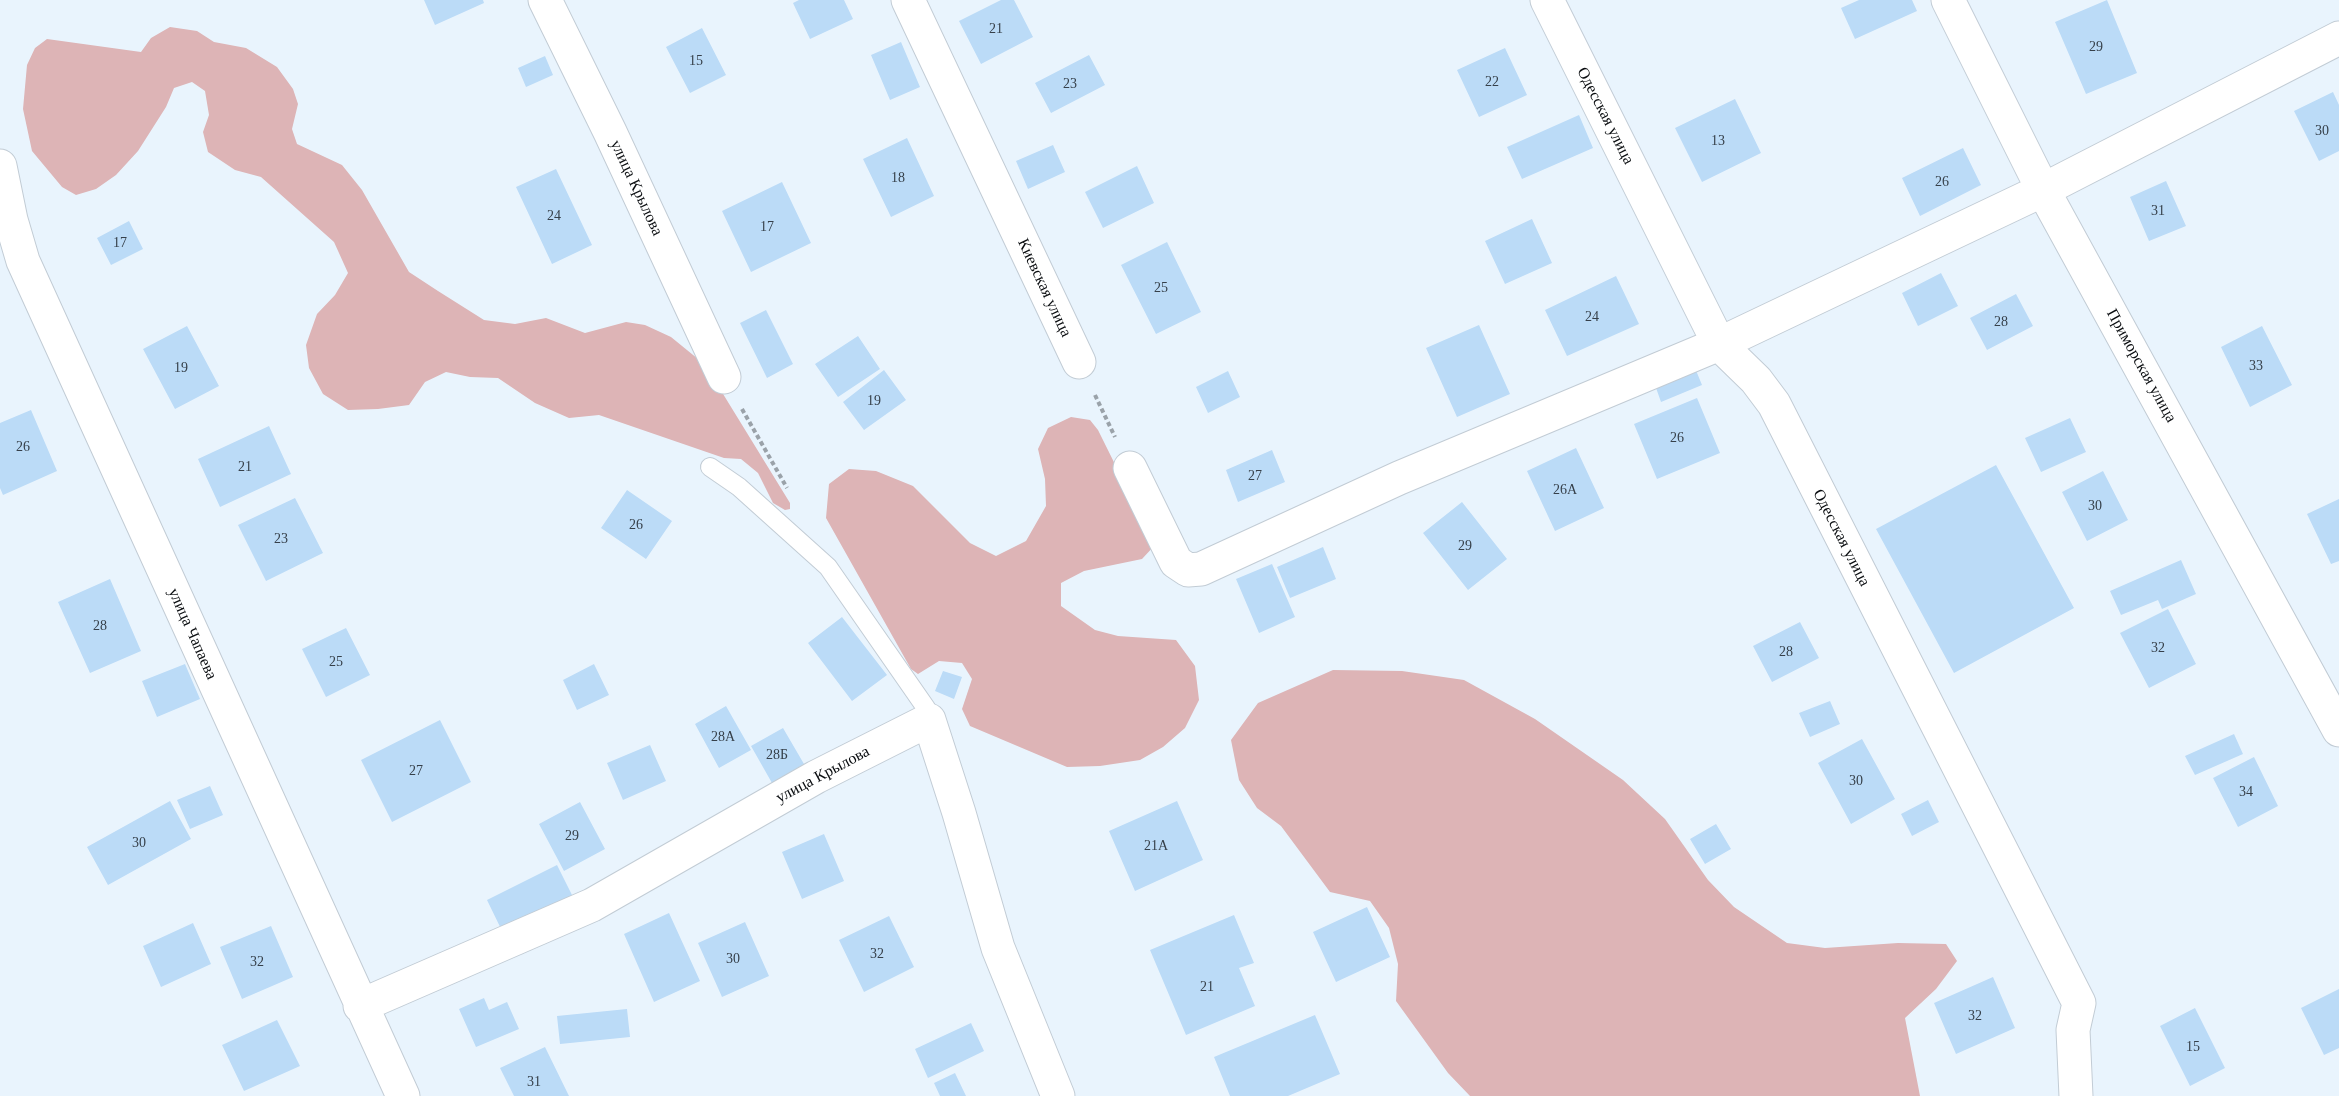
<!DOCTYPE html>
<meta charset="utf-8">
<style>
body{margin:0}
canvas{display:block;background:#e9f4fd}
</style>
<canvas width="2339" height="1096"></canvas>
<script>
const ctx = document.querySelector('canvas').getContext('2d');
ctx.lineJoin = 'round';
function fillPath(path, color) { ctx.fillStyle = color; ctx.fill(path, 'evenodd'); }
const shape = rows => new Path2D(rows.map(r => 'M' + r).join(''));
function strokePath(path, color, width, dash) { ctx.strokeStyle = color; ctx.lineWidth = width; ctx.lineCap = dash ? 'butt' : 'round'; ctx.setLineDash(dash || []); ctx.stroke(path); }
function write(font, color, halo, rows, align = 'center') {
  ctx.font = font + ' "Times New Roman",serif'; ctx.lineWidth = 6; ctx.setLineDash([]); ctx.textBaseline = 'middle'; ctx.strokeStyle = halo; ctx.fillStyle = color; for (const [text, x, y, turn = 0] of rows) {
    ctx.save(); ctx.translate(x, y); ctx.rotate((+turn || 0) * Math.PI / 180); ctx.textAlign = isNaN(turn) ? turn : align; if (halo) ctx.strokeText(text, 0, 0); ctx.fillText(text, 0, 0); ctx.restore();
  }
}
fillPath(shape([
 [170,27,197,31,214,42,246,48,277,67,293,89,298,104,292,129,297,144,342,165,362,190,409,272,438,291,484,320,515,324,546,318,585,333,626,322,645,325,671,337,698,359,712,376,790,503,790,509,785,510,773,503,758,473,741,459,724,458,599,415,569,418,535,403,498,378,470,377,446,372,425,382,409,405,378,409,348,410,323,394,309,368,306,345,317,314,335,295,348,273,334,242,261,177,235,170,208,152,203,132,209,115,205,91,192,82,174,88,166,107,138,151,116,175,96,189,76,195,62,187,32,151,23,109,27,65,35,48,47,39,141,52,151,38],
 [1071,417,1090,420,1098,430,1155,545,1142,559,1084,571,1061,583,1061,606,1095,630,1118,636,1176,640,1195,666,1199,700,1185,728,1163,747,1140,760,1100,766,1067,767,970,726,962,709,972,679,962,663,939,661,918,674,911,669,826,518,829,484,849,469,876,471,913,486,970,543,996,556,1026,541,1046,506,1045,479,1038,449,1048,428],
 [1333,670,1402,671,1464,680,1535,719,1623,780,1665,819,1708,880,1734,907,1787,943,1825,948,1898,943,1946,944,1957,961,1936,989,1905,1018,1920,1096,1470,1096,1448,1073,1396,1001,1398,964,1389,928,1370,901,1330,892,1281,826,1257,808,1239,780,1231,740,1258,703]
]), '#ddb4b6');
fillPath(shape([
 [424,0,483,0,484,3,435,25],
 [799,0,844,0,853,19,810,39,793,3],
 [1001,0,1014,0,1033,37,981,64,959,21],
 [1859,0,1912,0,1917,11,1855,39,1841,8],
 [2107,0,2137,73,2086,94,2055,22],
 [702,28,726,75,690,93,666,47],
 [901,42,920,87,890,100,871,55],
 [1505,48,1527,95,1479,117,1457,70],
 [1089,55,1105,85,1051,113,1035,83],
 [545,56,553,75,526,87,518,68],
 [2333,92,2339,105,2339,151,2319,161,2294,111],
 [1735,99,1761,153,1702,182,1675,128],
 [1579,115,1593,148,1522,179,1507,147],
 [907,138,934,196,891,217,863,159],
 [1053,145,1065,172,1028,189,1016,161],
 [1963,148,1981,185,1920,216,1902,178],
 [1137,166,1154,203,1103,228,1085,192],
 [556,169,592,245,552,264,516,187],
 [2166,181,2186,226,2149,241,2130,197],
 [782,182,811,243,751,272,722,211],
 [1532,219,1552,263,1505,284,1485,241],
 [129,221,143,249,111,265,97,238],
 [1167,242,1201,312,1156,334,1121,265],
 [1941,273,1958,306,1918,326,1902,293],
 [1616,276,1639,324,1567,356,1545,310],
 [2016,294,2033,326,1987,350,1970,318],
 [766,310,793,364,767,378,740,323],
 [1479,325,1510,394,1457,417,1426,348],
 [187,326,219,386,175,409,143,349],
 [2262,326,2292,385,2250,407,2221,347],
 [858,336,880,369,838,397,815,364],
 [1695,368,1702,385,1661,402,1655,385],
 [884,370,906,400,864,430,843,402],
 [1228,371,1240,397,1208,413,1196,387],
 [1697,398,1720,453,1657,479,1634,424],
 [31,410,57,471,3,495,0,488,0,423],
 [2070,418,2086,452,2041,472,2025,438],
 [269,426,291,474,220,507,198,459],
 [1576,448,1604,508,1555,531,1527,471],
 [1272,450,1285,482,1238,502,1226,470],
 [1996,465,2074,608,1954,673,1876,529],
 [2103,471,2128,520,2087,541,2062,492],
 [627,490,672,521,646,559,601,528],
 [295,498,323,553,266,581,238,525],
 [2339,499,2339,561,2331,564,2307,514],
 [1462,502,1507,559,1468,590,1423,533],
 [1323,547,1336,579,1290,598,1277,567],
 [2181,560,2196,594,2162,609,2158,600,2121,615,2110,591],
 [1272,564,1295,617,1259,633,1236,579],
 [110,579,141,651,90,673,58,602],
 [2168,609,2196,664,2149,688,2120,633],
 [842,617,887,675,852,701,808,643],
 [1800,622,1819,658,1772,682,1753,646],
 [346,628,370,675,326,697,302,649],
 [185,664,200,699,157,717,142,681],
 [594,664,609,695,577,710,563,680],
 [943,671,962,677,954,699,935,691],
 [1830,701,1840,724,1810,737,1799,713],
 [726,706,751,750,719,768,695,724],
 [440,720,471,782,392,822,361,760],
 [783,728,804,764,772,783,751,746],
 [2234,734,2243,754,2195,775,2185,756],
 [1862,739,1895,799,1851,824,1818,763],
 [650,745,666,781,623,800,607,763],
 [2254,757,2278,806,2238,827,2213,778],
 [210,786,223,815,190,829,177,800],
 [1928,800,1939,822,1912,836,1901,814],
 [170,801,191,839,108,885,87,847],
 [1177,801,1203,860,1135,891,1109,831],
 [580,802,605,849,564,871,539,824],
 [1716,824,1731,849,1705,864,1690,839],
 [824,834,844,881,802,899,782,852],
 [557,865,575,901,504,935,487,900],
 [1367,907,1390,957,1336,982,1313,932],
 [669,913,700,981,654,1002,624,934],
 [1234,915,1254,963,1239,968,1255,1006,1186,1035,1150,950],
 [889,916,914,967,864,992,839,940],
 [745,922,769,976,722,997,698,943],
 [193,923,211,964,161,987,143,946],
 [271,926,293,977,242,999,220,947],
 [1993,977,2015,1028,1956,1054,1934,1003],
 [2339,989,2339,1048,2324,1055,2301,1008],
 [484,998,489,1010,507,1002,519,1029,476,1047,459,1009],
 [2195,1008,2225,1068,2190,1086,2160,1026],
 [627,1009,630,1037,560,1044,557,1016],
 [1315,1015,1340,1074,1288,1096,1230,1096,1214,1057],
 [277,1020,300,1066,244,1091,222,1045],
 [971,1023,984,1051,928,1078,915,1049],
 [545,1047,569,1096,514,1096,500,1068],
 [955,1073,966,1096,940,1096,934,1083]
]), '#bbdbf7');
const service = shape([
 [710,467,739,487,828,567,926,708,929,720]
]);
const minor = shape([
 [545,0,610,132,724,377],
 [908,0,1079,362],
 [1547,0,1719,344,1756,380,1774,404,2079,1003,2073,1030,2076,1096],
 [1948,0,2043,190,2339,730],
 [0,166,11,220,23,261,403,1096],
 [1130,468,1176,562,1188,570,1201,569,1399,478,1719,344,2043,190,2339,38],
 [360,1006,592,905,816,777,929,720,959,813,998,948,1058,1096]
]);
strokePath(service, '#c2ccd5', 20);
strokePath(minor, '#c2ccd5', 35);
strokePath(shape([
 [1095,395,1115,437],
 [742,409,787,488]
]), '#9aa2a9', 4, [4.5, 3]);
strokePath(service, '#fff', 18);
strokePath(minor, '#fff', 33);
write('14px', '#36404a', null, [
 ["21",996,29],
 ["29",2096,47],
 ["15",696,61],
 ["22",1492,82],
 ["23",1070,84],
 ["30",2322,131],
 ["13",1718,141],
 ["18",898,178],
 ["26",1942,182],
 ["31",2158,211],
 ["24",554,216],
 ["17",767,227],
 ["17",120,243],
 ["25",1161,288],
 ["24",1592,317],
 ["28",2001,322],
 ["33",2256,366],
 ["19",181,368],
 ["19",874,401],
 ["26",1677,438],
 ["26",23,447],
 ["21",245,467],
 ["27",1255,476],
 ["26А",1565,490],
 ["30",2095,506],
 ["26",636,525],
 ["23",281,539],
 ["29",1465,546],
 ["28",100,626],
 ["32",2158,648],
 ["28",1786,652],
 ["25",336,662],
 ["28А",723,737],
 ["28Б",777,755],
 ["27",416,771],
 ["30",1856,781],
 ["34",2246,792],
 ["29",572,836],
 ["30",139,843],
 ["21А",1156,846],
 ["32",877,954],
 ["30",733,959],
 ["32",257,962],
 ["21",1207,987],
 ["32",1975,1016],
 ["15",2193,1047],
 ["31",534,1082]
]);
write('16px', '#0a0d10', '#fff', [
 ["Одесская улица",1605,116,63],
 ["улица Крылова",636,188,65],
 ["Киевская улица",1044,288,65],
 ["Приморская улица",2141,366,61],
 ["Одесская улица",1841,538,63],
 ["улица Чапаева",192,634,66],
 ["улица Крылова",823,775,-28]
]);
</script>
